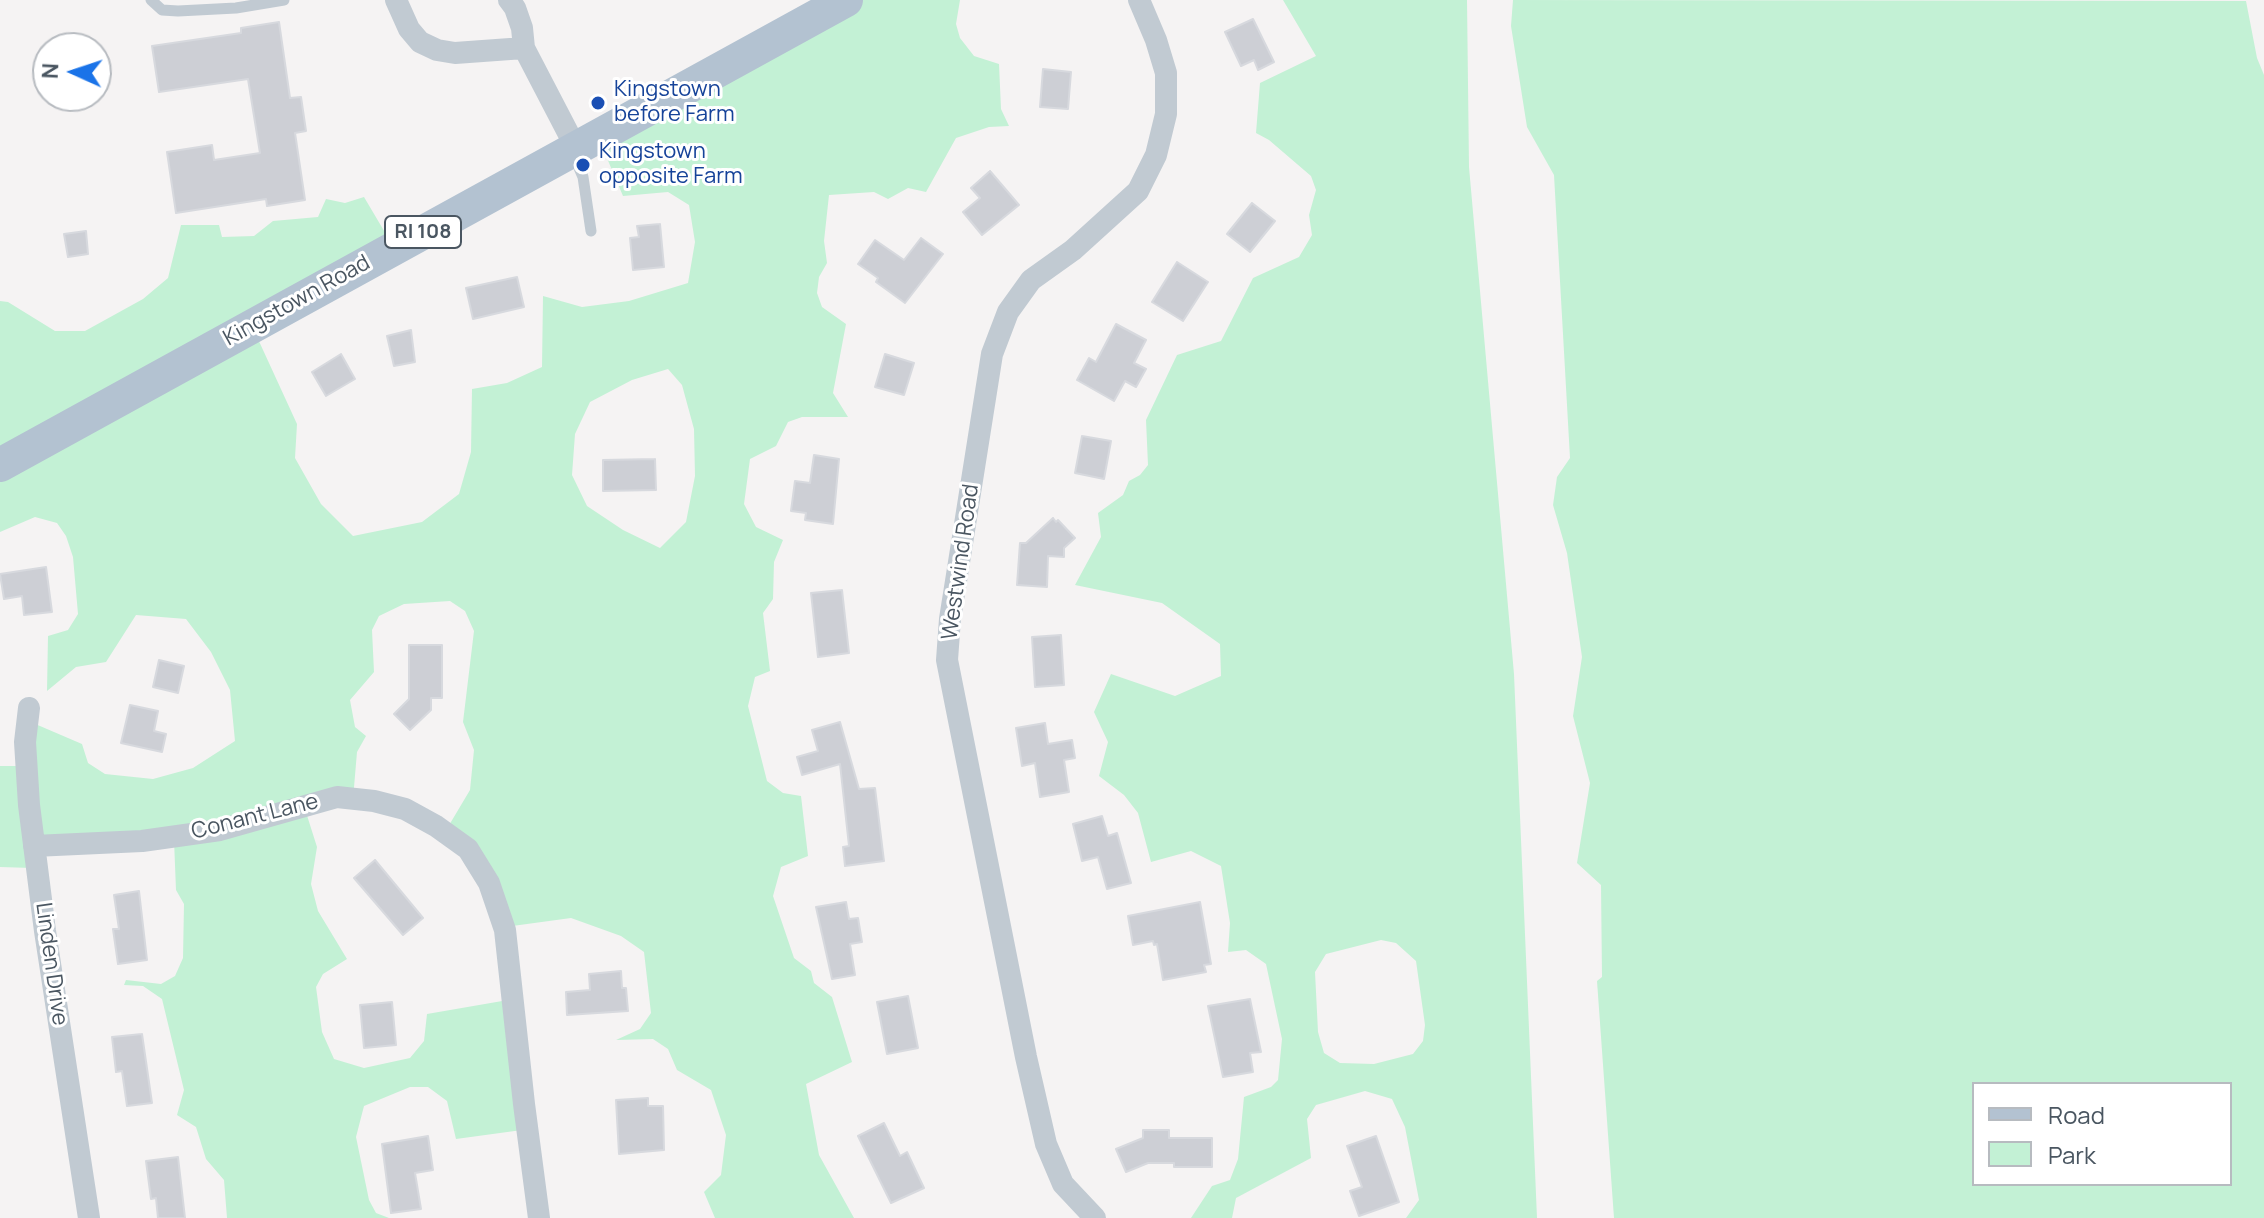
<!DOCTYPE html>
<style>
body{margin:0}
#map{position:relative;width:2264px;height:1218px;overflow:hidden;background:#f5f3f3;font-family:Manrope,sans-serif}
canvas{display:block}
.legend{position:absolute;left:1972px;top:1082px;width:260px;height:104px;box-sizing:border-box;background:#fff;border:2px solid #b7bbc0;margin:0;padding:10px 14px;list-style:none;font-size:24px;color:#4a5661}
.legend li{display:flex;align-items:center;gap:16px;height:40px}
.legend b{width:40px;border:2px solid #b7bbc0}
.north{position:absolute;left:32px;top:32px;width:80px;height:80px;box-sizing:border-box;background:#fff;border:2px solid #b7bbc0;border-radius:50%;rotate:273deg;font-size:22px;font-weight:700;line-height:32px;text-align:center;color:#4a5661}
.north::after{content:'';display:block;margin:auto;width:28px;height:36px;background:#1a73e8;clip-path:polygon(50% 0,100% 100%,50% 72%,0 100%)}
</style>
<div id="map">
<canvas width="2264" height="1218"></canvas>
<ul class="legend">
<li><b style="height:10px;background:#b3c2d1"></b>Road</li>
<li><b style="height:22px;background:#c3f1d5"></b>Park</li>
</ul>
<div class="north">N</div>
</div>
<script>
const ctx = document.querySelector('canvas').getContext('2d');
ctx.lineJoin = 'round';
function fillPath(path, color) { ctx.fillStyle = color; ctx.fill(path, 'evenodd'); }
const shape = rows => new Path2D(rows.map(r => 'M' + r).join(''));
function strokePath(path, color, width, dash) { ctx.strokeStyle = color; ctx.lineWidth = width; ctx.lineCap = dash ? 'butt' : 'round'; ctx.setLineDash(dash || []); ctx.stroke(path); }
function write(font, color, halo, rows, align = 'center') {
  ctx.font = font + ' Manrope,sans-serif'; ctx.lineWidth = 6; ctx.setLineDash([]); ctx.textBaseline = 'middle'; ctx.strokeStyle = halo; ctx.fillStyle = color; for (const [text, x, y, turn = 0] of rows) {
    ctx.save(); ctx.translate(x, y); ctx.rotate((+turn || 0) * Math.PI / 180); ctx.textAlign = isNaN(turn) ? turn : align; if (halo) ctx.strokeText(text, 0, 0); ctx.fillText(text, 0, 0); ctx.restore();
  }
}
fillPath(shape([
 [844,0,960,0,956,24,960,38,974,56,999,64,1001,109,1009,126,989,127,956,138,926,192,908,188,888,199,874,192,829,195,824,241,827,263,819,277,817,293,822,307,846,324,833,393,848,417,802,417,788,422,776,446,750,459,744,504,756,527,783,540,774,562,773,599,763,613,770,671,755,677,748,706,767,781,783,793,801,796,808,856,781,867,773,896,794,958,811,971,814,983,832,997,852,1062,806,1084,819,1155,854,1218,715,1218,704,1192,721,1175,726,1135,711,1090,677,1070,668,1049,653,1039,616,1040,640,1029,651,1013,644,952,621,936,571,918,505,927,445,832,470,790,474,750,463,722,474,631,465,611,450,601,404,604,379,616,372,630,374,672,350,700,355,727,366,736,357,752,353,799,304,806,317,847,311,884,318,911,347,959,323,974,316,987,322,1032,334,1059,364,1068,410,1058,424,1041,427,1014,508,1000,522,1130,456,1139,447,1101,428,1087,410,1087,364,1106,356,1137,369,1200,376,1213,389,1218,227,1218,224,1180,206,1159,196,1127,177,1115,184,1090,162,999,143,986,124,985,126,980,161,984,175,976,183,958,184,904,176,890,174,840,45,846,32,868,0,867,0,766,22,766,33,723,82,744,88,763,105,774,153,779,193,768,235,741,230,690,211,652,186,619,136,615,106,662,76,667,47,691,48,636,68,630,78,614,73,557,66,536,57,523,35,517,0,532,0,301,8,302,55,331,85,331,143,299,168,278,181,225,219,225,222,237,254,236,273,221,318,217,326,199,345,203,364,197,393,246,252,326,297,424,295,458,321,504,353,536,422,522,459,494,471,452,472,389,507,383,542,367,543,296,582,307,629,301,688,283,695,242,689,205,668,192,623,196,598,137],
 [668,369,682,385,694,429,695,476,686,522,660,548,623,530,587,506,572,475,575,434,590,402,632,380],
 [1283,0,1467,0,1469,167,1514,674,1537,1218,1406,1218,1419,1200,1405,1127,1392,1099,1365,1091,1316,1105,1307,1119,1311,1158,1236,1198,1232,1218,1191,1218,1212,1186,1230,1180,1238,1159,1244,1097,1271,1087,1278,1080,1282,1039,1266,964,1246,950,1228,952,1230,923,1221,866,1191,851,1151,862,1138,813,1124,795,1099,776,1108,742,1094,712,1111,674,1175,696,1221,676,1220,644,1162,603,1075,585,1101,537,1098,513,1123,495,1129,481,1140,475,1148,465,1146,420,1177,355,1221,341,1253,278,1299,257,1312,235,1309,215,1316,190,1311,176,1269,140,1256,133,1260,83,1316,56],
 [1381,940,1396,943,1416,961,1425,1025,1423,1041,1413,1054,1374,1064,1340,1063,1324,1053,1318,1032,1315,972,1326,954],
 [1513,0,2246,1,2257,58,2264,75,2264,1218,1614,1218,1597,981,1602,977,1601,885,1577,863,1590,783,1573,716,1582,657,1567,553,1553,505,1557,477,1570,458,1554,175,1527,127,1511,26],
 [1974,1084,2230,1084,2230,1184,1974,1184]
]), '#c3f1d5');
const building = shape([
 [1253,19,1274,62,1258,70,1254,60,1241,66,1225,32,1253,19],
 [279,22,290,98,301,97,306,131,295,133,305,200,267,206,266,199,176,213,167,152,212,145,214,160,260,153,248,79,159,92,152,46,241,33,241,28,279,22],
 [1043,69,1071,72,1068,109,1040,107,1043,69],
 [990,171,1019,205,982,235,963,212,980,198,971,188,990,171],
 [1252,203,1275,221,1250,252,1227,234,1252,203],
 [660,224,664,267,633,270,630,238,639,237,637,226,660,224],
 [86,231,88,254,68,257,64,234,86,231],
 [921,238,943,254,905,303,876,282,878,278,858,264,875,240,904,260,921,238],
 [1177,262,1208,282,1183,321,1152,302,1177,262],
 [517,277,524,307,473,319,466,288,517,277],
 [1116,324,1146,340,1134,363,1146,369,1136,387,1125,381,1114,401,1077,380,1089,358,1096,362,1116,324],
 [411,330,415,362,394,366,387,336,411,330],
 [341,354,355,379,326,396,312,372,341,354],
 [885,354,914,363,904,395,875,387,885,354],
 [1082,436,1111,441,1104,479,1075,473,1082,436],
 [814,455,839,459,833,524,805,520,806,513,791,511,795,481,810,483,814,455],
 [655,459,656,490,603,491,603,460,655,459],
 [1053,518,1056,522,1058,520,1075,538,1064,548,1064,557,1048,556,1047,587,1017,585,1020,543,1026,543,1053,518],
 [46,567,52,612,24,615,22,596,4,599,0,574,46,567],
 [842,590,849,653,818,657,811,593,842,590],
 [1061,635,1064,685,1035,687,1032,637,1061,635],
 [409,645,442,645,442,698,431,698,431,710,410,730,394,714,409,699,409,645],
 [159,660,184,666,178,693,153,687,159,660],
 [130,705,158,711,154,731,166,734,162,752,121,743,130,705],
 [840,722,859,789,875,788,884,861,845,866,843,847,849,846,840,764,802,775,797,757,818,751,812,730,840,722],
 [1045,723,1048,744,1072,740,1075,758,1064,760,1069,792,1040,797,1035,763,1022,766,1016,728,1045,723],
 [1102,816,1108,836,1117,833,1131,883,1107,889,1098,857,1082,861,1073,824,1102,816],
 [375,860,423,918,403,935,354,878,375,860],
 [139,891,147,960,118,964,113,929,119,929,114,895,139,891],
 [846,902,849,919,858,918,862,942,850,944,855,975,832,979,816,907,846,902],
 [1200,902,1211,964,1204,965,1206,972,1163,980,1157,944,1154,945,1153,941,1133,945,1128,916,1200,902],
 [621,971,622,988,626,988,628,1011,567,1015,566,992,590,990,589,974,621,971],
 [908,996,918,1048,887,1054,877,1002,908,996],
 [1250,999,1261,1052,1250,1053,1253,1072,1223,1077,1208,1006,1250,999],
 [392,1002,396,1045,364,1048,360,1005,392,1002],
 [142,1034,152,1103,127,1106,122,1071,116,1072,112,1037,142,1034],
 [648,1098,648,1106,663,1106,664,1150,619,1154,616,1100,648,1098],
 [884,1123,900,1156,907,1152,924,1188,891,1203,858,1136,884,1123],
 [1143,1130,1169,1130,1169,1138,1212,1138,1212,1167,1174,1167,1174,1163,1148,1163,1126,1172,1116,1149,1143,1138,1143,1130],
 [428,1136,433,1170,415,1173,421,1209,391,1213,382,1144,428,1136],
 [1376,1136,1399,1202,1359,1216,1350,1191,1362,1187,1347,1146,1376,1136],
 [178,1157,185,1218,158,1218,156,1198,151,1199,146,1161,178,1157]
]);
fillPath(building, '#cdcfd5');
strokePath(building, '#d7d9de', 2);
strokePath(shape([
 [151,0,162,10,178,11,236,8,284,0],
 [573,154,583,177,591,231]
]), '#c1cad2', 11);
strokePath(shape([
 [396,0,409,29,420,42,437,50,455,53,524,48],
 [509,0,515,8,522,28,524,48,576,148],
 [29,708,25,742,29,805,45,931,89,1218],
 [34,846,142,841,220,830,337,797,374,801,405,809,436,826,468,849,489,883,505,930,524,1104,539,1218],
 [1095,1218,1063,1184,1046,1144,1026,1057,947,660,950,619,992,354,1008,312,1031,280,1073,250,1138,191,1156,155,1166,114,1166,73,1156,40,1139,0]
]), '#c1cad2', 22);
strokePath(shape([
 [0,465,846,0]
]), '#b3c2d1', 34);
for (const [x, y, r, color] of [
 [598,103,8,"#1a4fb4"],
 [583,165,8,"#1a4fb4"]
]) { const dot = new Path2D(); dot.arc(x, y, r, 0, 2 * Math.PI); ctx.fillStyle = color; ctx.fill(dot); strokePath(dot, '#fff', 3); }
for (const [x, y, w] of [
 [423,232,76]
]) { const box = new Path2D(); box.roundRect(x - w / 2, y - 16, w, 32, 6); ctx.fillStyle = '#fff'; ctx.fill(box); strokePath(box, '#4a5661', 2); }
write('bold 20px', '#4a5661', null, [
 ["RI 108",423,232]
]);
write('22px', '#164399', '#fff', [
 ["Kingstown",614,90],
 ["before Farm",614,115],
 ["Kingstown",599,152],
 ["opposite Farm",599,177]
], 'left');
write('22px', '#4a5661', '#fff', [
 ["Kingstown Road",297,301,-29],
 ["Westwind Road",961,562,-82],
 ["Conant Lane",255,817,-14],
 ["Linden Drive",51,964,82]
]);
</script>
